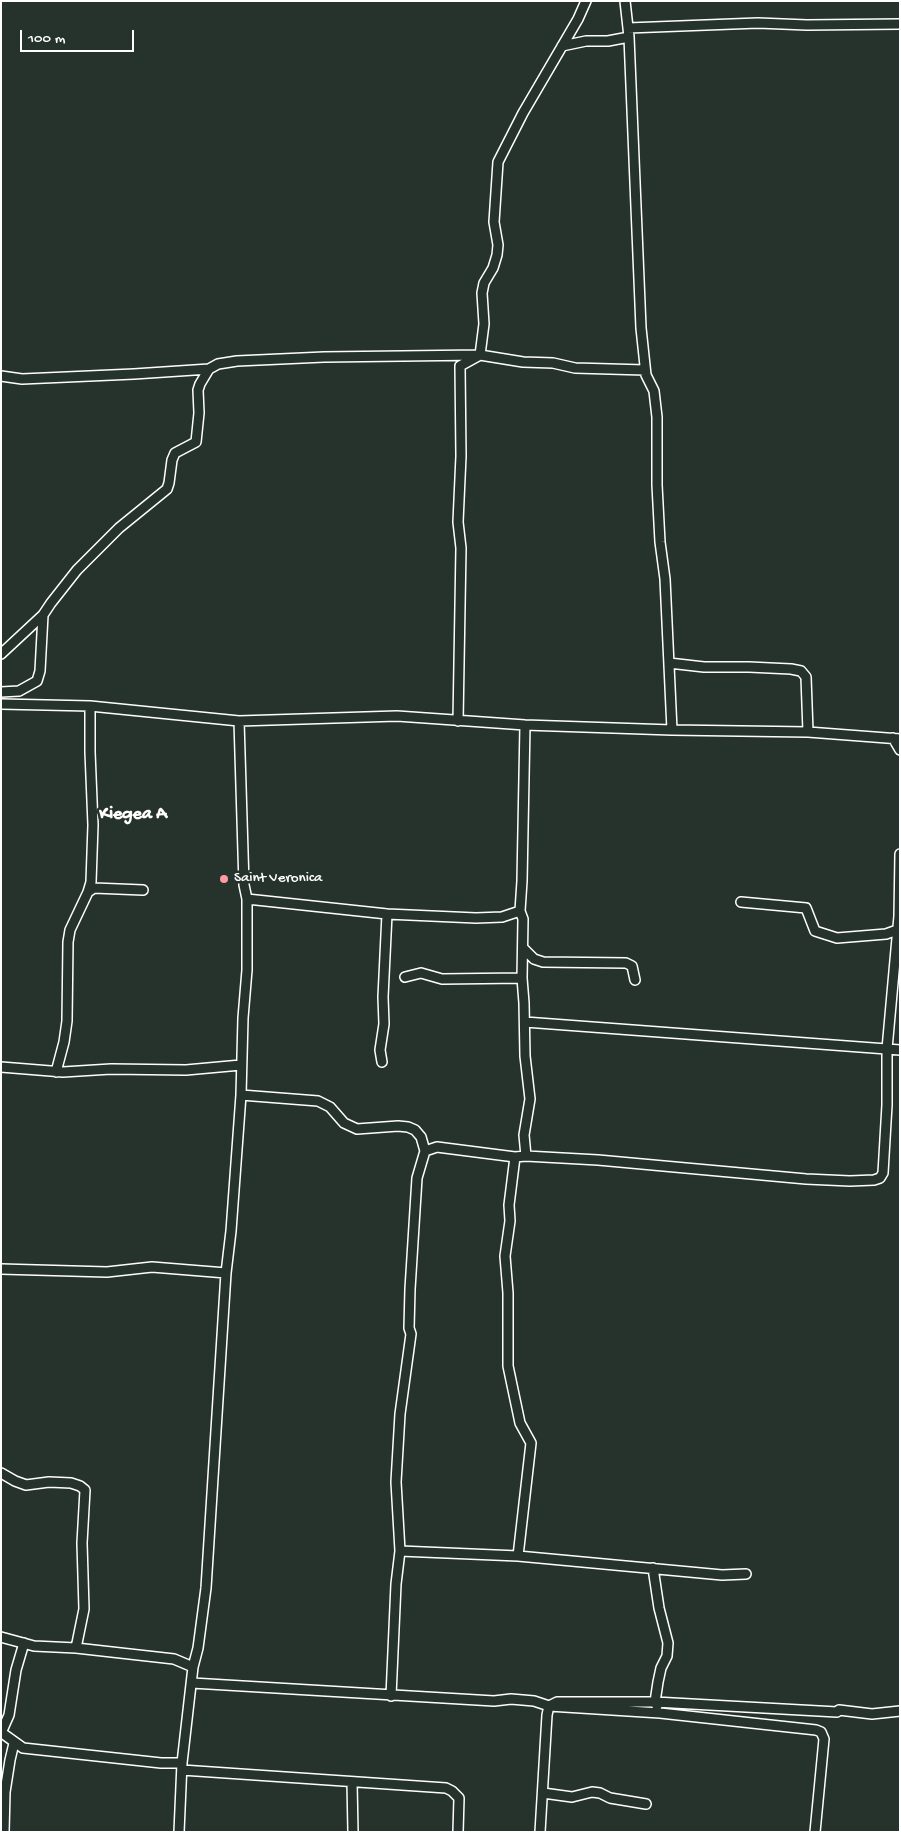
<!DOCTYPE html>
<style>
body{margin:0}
#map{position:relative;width:901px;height:1833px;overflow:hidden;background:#26332d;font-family:"Gochi Hand",sans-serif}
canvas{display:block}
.frame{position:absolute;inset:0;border:2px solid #fff;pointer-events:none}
.scale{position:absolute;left:20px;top:30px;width:114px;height:22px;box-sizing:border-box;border:2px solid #fff;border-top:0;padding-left:6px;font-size:15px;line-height:18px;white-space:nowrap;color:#fff;-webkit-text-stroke:4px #26332d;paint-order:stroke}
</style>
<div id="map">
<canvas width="901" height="1833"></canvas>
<div class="frame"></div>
<div class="scale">100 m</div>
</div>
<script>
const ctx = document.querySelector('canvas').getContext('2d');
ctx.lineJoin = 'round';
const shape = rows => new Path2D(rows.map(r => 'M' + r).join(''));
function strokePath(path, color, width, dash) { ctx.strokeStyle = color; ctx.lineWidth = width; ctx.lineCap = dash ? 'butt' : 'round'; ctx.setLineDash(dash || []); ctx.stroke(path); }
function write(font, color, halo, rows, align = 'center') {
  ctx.font = font + ' "Gochi Hand",sans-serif'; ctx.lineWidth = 5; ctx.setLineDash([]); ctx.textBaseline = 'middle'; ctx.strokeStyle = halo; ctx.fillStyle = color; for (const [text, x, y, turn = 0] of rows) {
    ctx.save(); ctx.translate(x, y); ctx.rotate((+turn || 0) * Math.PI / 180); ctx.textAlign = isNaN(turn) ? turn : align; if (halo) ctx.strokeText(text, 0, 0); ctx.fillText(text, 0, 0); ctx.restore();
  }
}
const minor = shape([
 [625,1,629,37,641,328,646,375,654,391,657,417,657,485,660,542,665,579,672,730],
 [628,28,758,23,807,25,900,24],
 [562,46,586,41,608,41,629,37],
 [1,376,22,379,134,374,209,369,218,364,237,361,324,357,480,355,523,362,553,363,575,368,645,370],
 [1,654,43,615],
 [669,663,704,667,749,667,791,669,801,671,806,677,808,732],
 [1,692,19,691,37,681,40,671,43,615,51,603,77,570,119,528,167,489,169,483,172,460,175,453,196,442,199,413,198,390,200,384,209,369],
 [1,704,90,706,239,721,397,716,525,725,672,730,808,732,900,739],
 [458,721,461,548,458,522,461,456,460,366,480,355,484,324,482,293,484,283,493,268,497,255,498,245,494,222,498,162,523,113,578,19,586,1],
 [893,738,900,750],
 [88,892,94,888,143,890],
 [247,899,387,914,383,997,384,1024,380,1050,382,1062],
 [741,902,806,908,815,931,837,938,886,934,900,929],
 [387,914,476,918,502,917,520,911],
 [523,948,534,959,543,962,626,963,632,966,635,980],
 [405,977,421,973,442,979,522,978],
 [525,1022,900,1050],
 [1,1067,63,1072,111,1069,186,1070,241,1065],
 [56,1072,64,1042,67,1021,68,942,70,930,88,892,91,882,93,825,90,752,90,706],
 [241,1095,318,1101,330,1107,344,1123,357,1129,398,1126,408,1127,415,1130,421,1137,425,1151],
 [526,1156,598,1160,806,1179,850,1181,874,1180,880,1178,883,1173,887,1105,887,1049,899,916,900,854],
 [1,1269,107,1272,152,1267,226,1273],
 [1,1473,15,1481,26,1485,49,1482,71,1483,80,1486,85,1490,82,1543,84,1609,76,1648],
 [400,1551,518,1556,722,1575,746,1574],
 [518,1556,531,1443,520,1423,508,1366,508,1293,505,1256,510,1221,509,1205,515,1157,526,1156,524,1135,530,1099,525,1056,524,1003,522,978,523,919,520,911,522,881,525,725],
 [653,1568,659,1608,668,1643,667,1656,661,1668,658,1682,655,1702,657,1706],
 [1,1637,34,1646,76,1648,174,1659,193,1667],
 [192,1683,494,1701,511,1699,534,1701,549,1706,660,1713,816,1730,821,1732,824,1739,815,1832],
 [391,1696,396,1584,400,1551,396,1482,400,1414,411,1334,409,1328,410,1289,417,1178,425,1151,437,1147,515,1157],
 [1,1733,9,1715,16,1670,24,1643],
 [2,1733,23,1748,161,1763,182,1763],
 [182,1770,446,1788,452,1791,459,1798,458,1832],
 [352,1782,353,1832],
 [543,1793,572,1797,592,1792,600,1793,610,1798,646,1804],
 [4,1832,5,1792,10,1760,14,1743],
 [179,1832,182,1763,193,1667,198,1648,206,1588,226,1273,231,1231,241,1095,243,1018,247,970,247,899,244,885,239,721],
 [540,1832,547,1715,549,1706,557,1702,655,1702,819,1711,837,1712,839,1710,872,1714,900,1711]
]);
strokePath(minor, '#fff', 12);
strokePath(minor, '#26332d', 9);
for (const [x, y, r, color] of [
 [224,879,5,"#ff9aa2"]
]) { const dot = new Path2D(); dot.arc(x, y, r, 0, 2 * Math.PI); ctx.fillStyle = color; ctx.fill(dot); strokePath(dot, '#26332d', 2); }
write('15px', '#fff', '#26332d', [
 ["Saint Veronica",234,879]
], 'left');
write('bold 18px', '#fff', '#26332d', [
 ["Kiegea A",133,815]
]);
</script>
